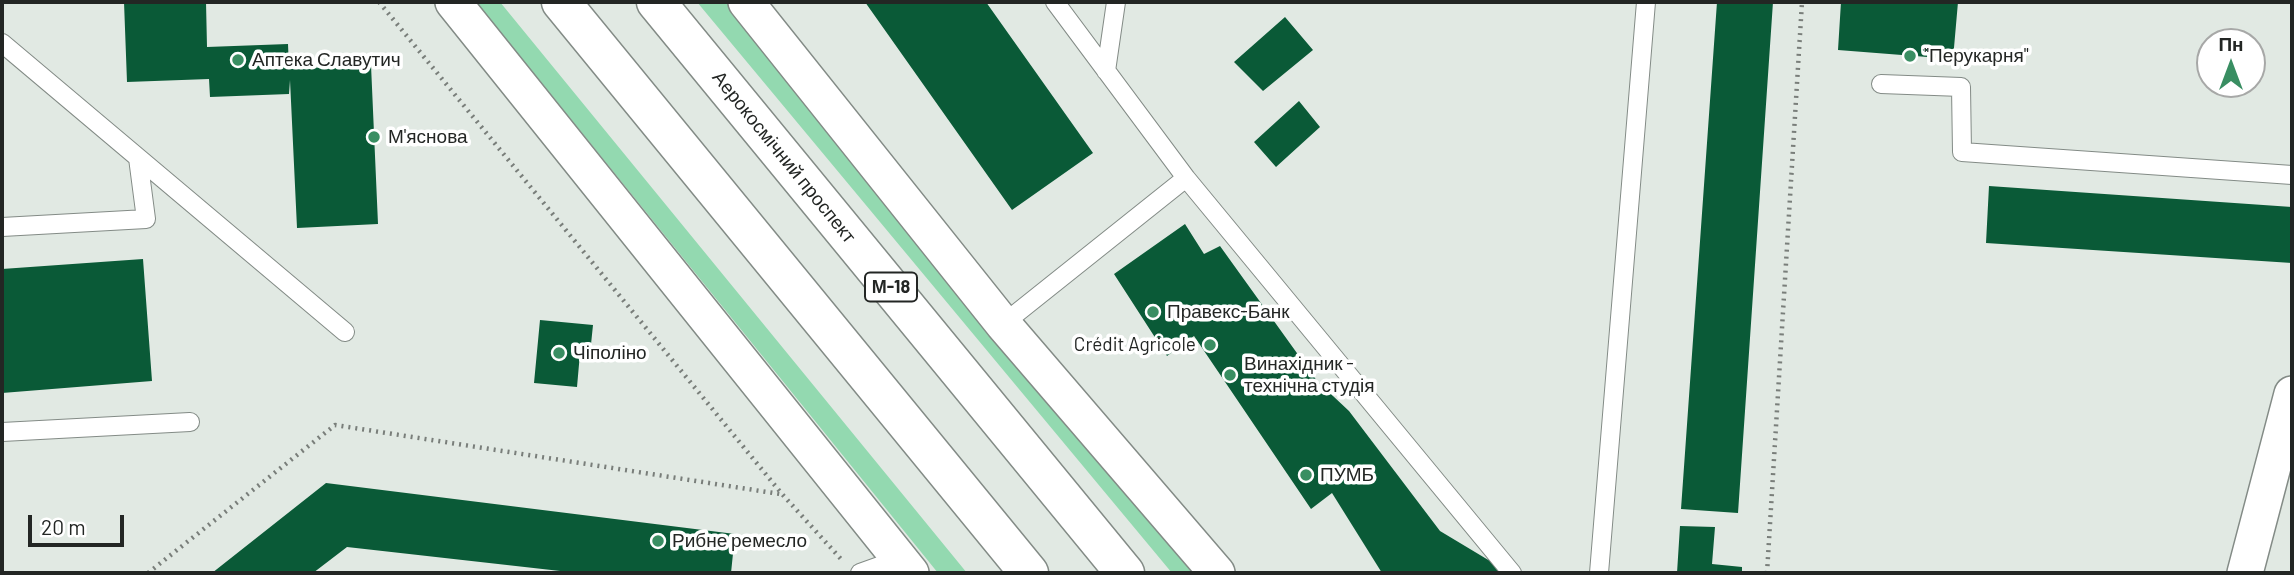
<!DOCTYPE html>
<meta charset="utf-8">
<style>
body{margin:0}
#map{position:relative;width:2294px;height:575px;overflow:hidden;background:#e1e9e3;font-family:Barlow,sans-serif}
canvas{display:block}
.frame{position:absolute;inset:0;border:4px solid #232624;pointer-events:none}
.north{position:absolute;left:2196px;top:28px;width:70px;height:70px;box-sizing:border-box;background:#fff;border:2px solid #a7a8a7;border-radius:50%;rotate:0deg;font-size:19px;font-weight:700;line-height:28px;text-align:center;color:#232624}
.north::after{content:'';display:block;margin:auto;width:24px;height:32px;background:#398e62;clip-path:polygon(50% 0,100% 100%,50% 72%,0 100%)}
.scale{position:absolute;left:28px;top:515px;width:96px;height:32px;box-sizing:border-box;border:4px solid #232624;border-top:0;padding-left:9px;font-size:21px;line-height:24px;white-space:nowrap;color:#232624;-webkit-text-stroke:5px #fff;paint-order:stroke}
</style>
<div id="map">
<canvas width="2294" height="575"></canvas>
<div class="frame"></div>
<div class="north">Пн</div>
<div class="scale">20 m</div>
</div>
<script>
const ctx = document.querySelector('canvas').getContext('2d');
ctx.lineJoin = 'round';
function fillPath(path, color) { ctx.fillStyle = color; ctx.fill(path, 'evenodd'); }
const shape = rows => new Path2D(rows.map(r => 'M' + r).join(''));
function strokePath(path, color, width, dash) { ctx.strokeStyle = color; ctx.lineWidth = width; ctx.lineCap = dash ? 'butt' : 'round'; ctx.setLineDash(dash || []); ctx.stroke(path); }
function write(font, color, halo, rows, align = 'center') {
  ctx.font = font + ' Barlow,sans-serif'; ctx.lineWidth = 7; ctx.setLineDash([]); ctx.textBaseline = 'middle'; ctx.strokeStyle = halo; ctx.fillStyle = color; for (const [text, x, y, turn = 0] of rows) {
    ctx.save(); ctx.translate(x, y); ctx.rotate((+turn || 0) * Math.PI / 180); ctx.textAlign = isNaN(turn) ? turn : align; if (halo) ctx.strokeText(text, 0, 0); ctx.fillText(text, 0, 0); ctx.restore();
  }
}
fillPath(shape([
 [476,2,500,2,967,573,938,573],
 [697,2,737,2,1199,573,1172,573]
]), '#93d9b0');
fillPath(shape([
 [124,2,206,2,207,47,288,44,289,69,371,65,378,224,297,228,290,80,289,94,210,97,209,79,127,82],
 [865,2,986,2,1093,153,1012,210],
 [1717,2,1773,2,1738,513,1681,509],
 [1841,2,1958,2,1953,59,1838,50],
 [1285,17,1313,50,1263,91,1234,62],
 [1299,101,1320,127,1276,167,1254,142],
 [1989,186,2292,207,2292,263,1986,243],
 [1185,224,1204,254,1220,246,1317,381,1349,411,1440,531,1510,573,1382,573,1332,493,1311,509,1194,336,1167,356,1114,274],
 [143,259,152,381,2,393,2,269],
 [540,320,593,325,590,354,580,353,577,387,534,383],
 [326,483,735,534,731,573,578,573,347,547,313,573,212,573],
 [1680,526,1715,527,1712,564,1742,567,1742,573,1677,573]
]), '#0a5a37');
const service = shape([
 [1055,2,1186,178],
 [2,43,345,332],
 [1106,71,1116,2],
 [1881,84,1961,87,1962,152,2292,175],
 [2,227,146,219,138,158],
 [1003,324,1186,178,1512,573],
 [2,432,190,422],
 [860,573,899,559],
 [1599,573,1646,2]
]);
const minor = shape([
 [453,2,911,573],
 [746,2,1003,324,1217,573],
 [2245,573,2292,394]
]);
const primary = shape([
 [561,2,1029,573],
 [656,2,1125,573]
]);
strokePath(service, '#838b86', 20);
strokePath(minor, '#838b86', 38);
strokePath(primary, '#838b86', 41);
strokePath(shape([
 [379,2,782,494,841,559],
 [148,573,335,425,780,494],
 [1767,573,1802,2]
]), '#797e7a', 4.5, [2, 5]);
strokePath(service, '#fff', 18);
strokePath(minor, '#fff', 35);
strokePath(primary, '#fff', 38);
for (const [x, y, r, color] of [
 [1910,56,7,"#398e62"],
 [238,60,7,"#398e62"],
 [374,137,7,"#398e62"],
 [1153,312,7,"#398e62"],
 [1210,345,7,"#398e62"],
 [559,353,7,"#398e62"],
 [1230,375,7,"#398e62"],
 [1306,475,7,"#398e62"],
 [658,541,7,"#398e62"]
]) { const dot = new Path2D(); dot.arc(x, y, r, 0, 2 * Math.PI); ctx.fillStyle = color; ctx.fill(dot); strokePath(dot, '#fff', 2.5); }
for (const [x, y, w] of [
 [891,287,52]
]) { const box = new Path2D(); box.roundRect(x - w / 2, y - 14.5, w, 29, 5); ctx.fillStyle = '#fff'; ctx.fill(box); strokePath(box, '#232624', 2); }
write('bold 18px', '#232624', null, [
 ["М-18",891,287]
]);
write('19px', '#232624', '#fff', [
 ["\"Перукарня\"",1924,56],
 ["Аптeка Славутич",252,60],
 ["М'яснова",388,137],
 ["Правекс-Банк",1167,312],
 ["Crédit Agricole",1196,345,"right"],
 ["Чіполіно",573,353],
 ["Винахідник -",1244,364],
 ["технічна студія",1244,386],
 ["ПУМБ",1320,475],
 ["Рибне ремесло",672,541]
], 'left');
write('19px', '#232624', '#fff', [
 ["Аерокосмічний проспект",784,157,51]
]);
</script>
